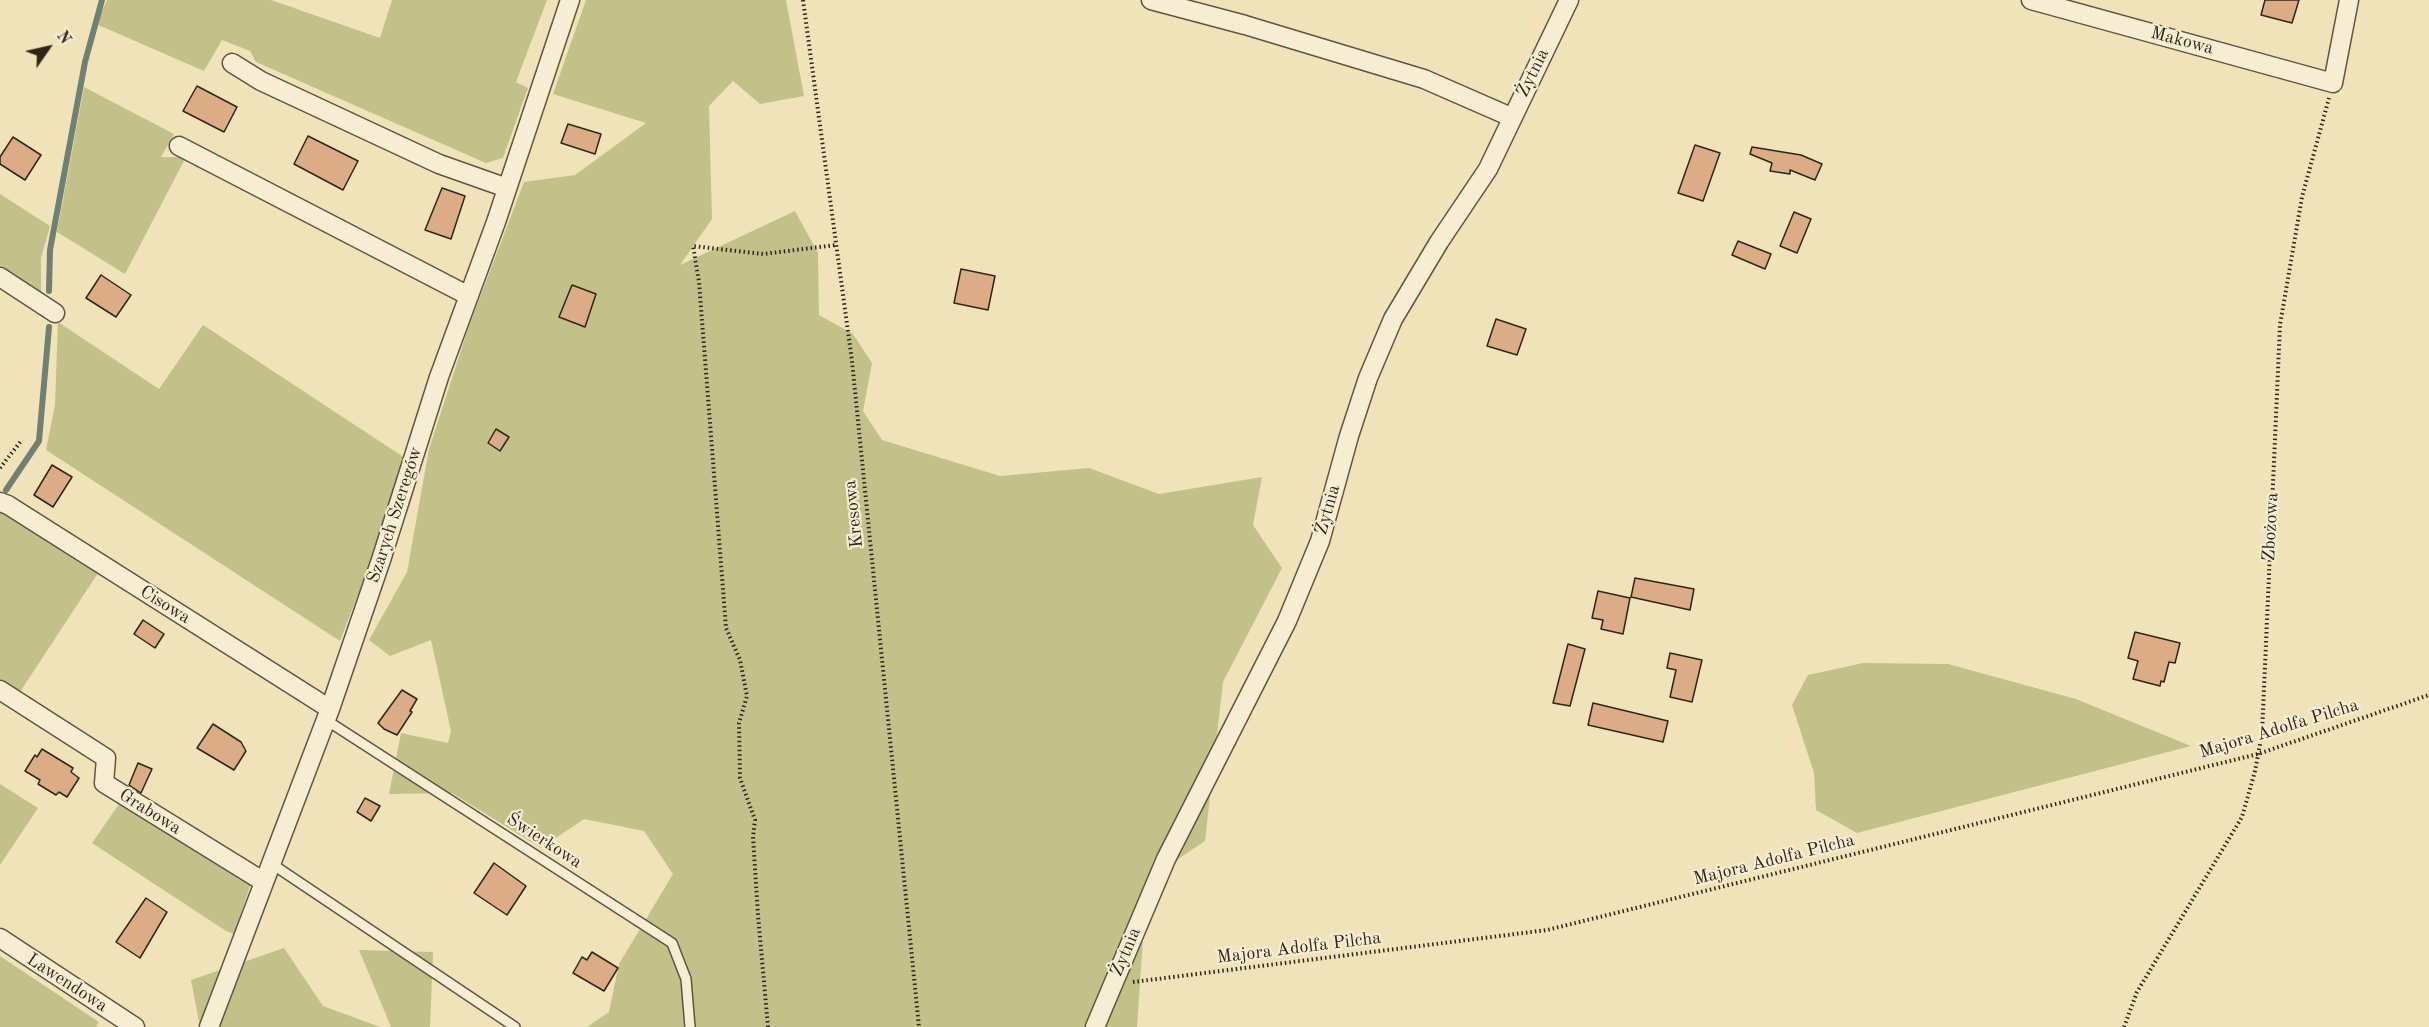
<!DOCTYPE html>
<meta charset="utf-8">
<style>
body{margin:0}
#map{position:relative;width:2429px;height:1027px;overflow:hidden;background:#f1e3b9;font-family:"Old Standard TT",serif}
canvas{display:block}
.north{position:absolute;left:18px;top:18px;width:60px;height:60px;-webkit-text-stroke:4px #f6edd2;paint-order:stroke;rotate:56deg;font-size:16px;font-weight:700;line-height:24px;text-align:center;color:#30251b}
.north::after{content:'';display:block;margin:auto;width:21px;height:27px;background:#30251b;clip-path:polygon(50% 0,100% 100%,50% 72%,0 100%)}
</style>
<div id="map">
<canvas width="2429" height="1027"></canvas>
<div class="north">N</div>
</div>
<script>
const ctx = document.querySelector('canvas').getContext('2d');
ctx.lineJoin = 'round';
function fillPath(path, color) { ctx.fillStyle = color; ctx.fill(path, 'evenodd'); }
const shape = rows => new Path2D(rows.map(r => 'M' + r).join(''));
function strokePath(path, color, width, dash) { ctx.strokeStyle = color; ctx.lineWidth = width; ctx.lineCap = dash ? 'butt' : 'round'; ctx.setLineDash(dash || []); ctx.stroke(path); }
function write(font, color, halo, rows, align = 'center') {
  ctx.font = font + ' "Old Standard TT",serif'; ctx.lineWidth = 4.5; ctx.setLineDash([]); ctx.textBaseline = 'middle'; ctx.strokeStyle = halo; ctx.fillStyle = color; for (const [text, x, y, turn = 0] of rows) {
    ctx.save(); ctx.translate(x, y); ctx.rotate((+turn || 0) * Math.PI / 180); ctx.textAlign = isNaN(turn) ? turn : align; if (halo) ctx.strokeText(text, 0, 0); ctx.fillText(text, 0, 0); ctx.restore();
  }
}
fillPath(shape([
 [107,0,271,0,380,38,392,0,547,0,516,82,528,88,503,158,486,163,256,62,250,51,222,40,204,71,96,24],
 [586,0,786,0,804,96,760,104,733,81,709,106,712,219,680,265,795,211,818,253,819,315,853,334,872,363,863,411,882,440,1000,476,1089,468,1159,494,1262,477,1253,525,1282,568,1223,682,1205,841,1147,880,1137,1027,587,1027,609,1012,619,964,673,874,644,831,584,819,541,848,452,793,389,794,401,733,448,743,451,731,431,640,390,656,369,640,407,572,429,449,469,326,524,182,575,175,646,123,553,94],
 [84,87,174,134,161,157,186,157,125,274,57,232],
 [0,194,50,226,41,258,41,293,0,267],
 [58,322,159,389,203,325,405,458,383,530,340,641,46,450,55,405],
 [0,509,98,573,18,695,0,683],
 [1863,663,1948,664,2076,699,2191,746,1857,833,1816,810,1814,773,1792,705,1808,675],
 [0,784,38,808,0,865],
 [119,804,251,883,234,934,226,931,92,843],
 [284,948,323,1006,380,1027,200,1027,191,980],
 [359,950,433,952,430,1027,391,1027],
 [0,956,99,1022,96,1027,0,1027]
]), '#c2c18a');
strokePath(shape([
 [49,291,50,250,85,62,102,0],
 [6,490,39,441,49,327]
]), '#708174', 6);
const building = shape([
 [2265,0,2299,0,2292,23,2261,15,2265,0],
 [197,86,237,107,224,132,183,111,197,86],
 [568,124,601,134,595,154,561,143,568,124],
 [308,136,358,161,343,190,294,164,308,136],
 [13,137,41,155,25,180,0,164,0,157,13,137],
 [1695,145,1720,153,1703,201,1678,193,1695,145],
 [1752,147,1801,155,1822,164,1815,180,1790,170,1790,174,1770,171,1772,163,1750,154,1752,147],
 [442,188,465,196,451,239,425,230,442,188],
 [1794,212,1811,219,1797,253,1780,246,1794,212],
 [1738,241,1771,254,1765,269,1732,255,1738,241],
 [961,269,995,276,988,310,954,303,961,269],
 [101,275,131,295,116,317,86,298,101,275],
 [572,285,596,294,585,327,559,317,572,285],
 [1496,319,1526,329,1517,355,1487,346,1496,319],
 [496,429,509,437,500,451,488,443,496,429],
 [52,465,72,477,53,507,34,495,52,465],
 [1635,578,1694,589,1690,610,1631,597,1635,578],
 [1598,591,1630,598,1623,634,1601,629,1603,620,1592,618,1598,591],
 [143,620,164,634,155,648,134,634,143,620],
 [2135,632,2180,643,2175,663,2169,662,2164,682,2161,681,2160,686,2133,679,2138,661,2128,658,2135,632],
 [1568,644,1585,649,1570,706,1553,703,1568,644],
 [1670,653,1702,660,1692,702,1670,697,1676,670,1667,668,1670,653],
 [402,690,417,699,410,711,412,712,397,735,384,729,378,723,402,690],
 [1593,703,1668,721,1663,742,1588,725,1593,703],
 [213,724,241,742,246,751,234,770,197,748,213,724],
 [42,749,73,768,71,772,79,778,67,797,59,792,56,795,38,784,40,780,25,771,35,755,37,757,42,749],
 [138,763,152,769,141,793,129,785,138,763],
 [365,798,380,806,371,821,357,812,365,798],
 [494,863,526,886,507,915,474,893,494,863],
 [146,898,167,912,140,958,116,942,146,898],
 [592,952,618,968,604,991,573,973,582,957,587,960,592,952]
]);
fillPath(building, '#dbac85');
strokePath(building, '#30251b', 1.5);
const service = shape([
 [326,720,672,943,686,979,690,1027],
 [272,864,515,1027]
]);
const minor = shape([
 [1151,0,1245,25,1424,79,1511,117],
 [2031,0,2333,83,2349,0],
 [232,63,261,81,439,164,507,188],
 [179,146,469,296],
 [0,277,55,313],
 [0,502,8,505,330,709],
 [0,690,106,758,104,783,264,882],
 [0,938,135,1027],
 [209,1027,330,709,381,560,439,377,496,222,570,0],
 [1095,1027,1166,859,1287,621,1320,541,1349,436,1368,378,1393,319,1439,242,1488,169,1569,0]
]);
strokePath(service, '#605442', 12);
strokePath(minor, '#605442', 21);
strokePath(shape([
 [803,0,852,361,919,1027],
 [0,468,21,441],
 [1133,982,1547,930,2258,754,2429,695],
 [768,1027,758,915,753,837,755,820,740,778,739,723,747,696,740,660,726,628,699,282,693,246,763,254,836,245],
 [2124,1027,2137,992,2242,817,2255,771,2262,734,2280,325,2302,197,2329,98]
]), '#30251b', 4, [1.5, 3]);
strokePath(service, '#f6edd2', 9);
strokePath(minor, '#f6edd2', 18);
write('18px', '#30251b', '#f6edd2', [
 ["Makowa",2182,41,15],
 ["Żytnia",1533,73,-64],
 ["Żytnia",1328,510,-74],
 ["Kresowa",854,514,-96],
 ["Szarych Szeregów",395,515,-72],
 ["Zbożowa",2271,527,-87],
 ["Cisowa",165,605,32],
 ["Majora Adolfa Pilcha",2279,729,-17],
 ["Grabowa",150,812,32],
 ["Świerkowa",544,841,33],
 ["Majora Adolfa Pilcha",1774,860,-14],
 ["Majora Adolfa Pilcha",1299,948,-7],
 ["Żytnia",1126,952,-67],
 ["Lawendowa",67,983,33]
]);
</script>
